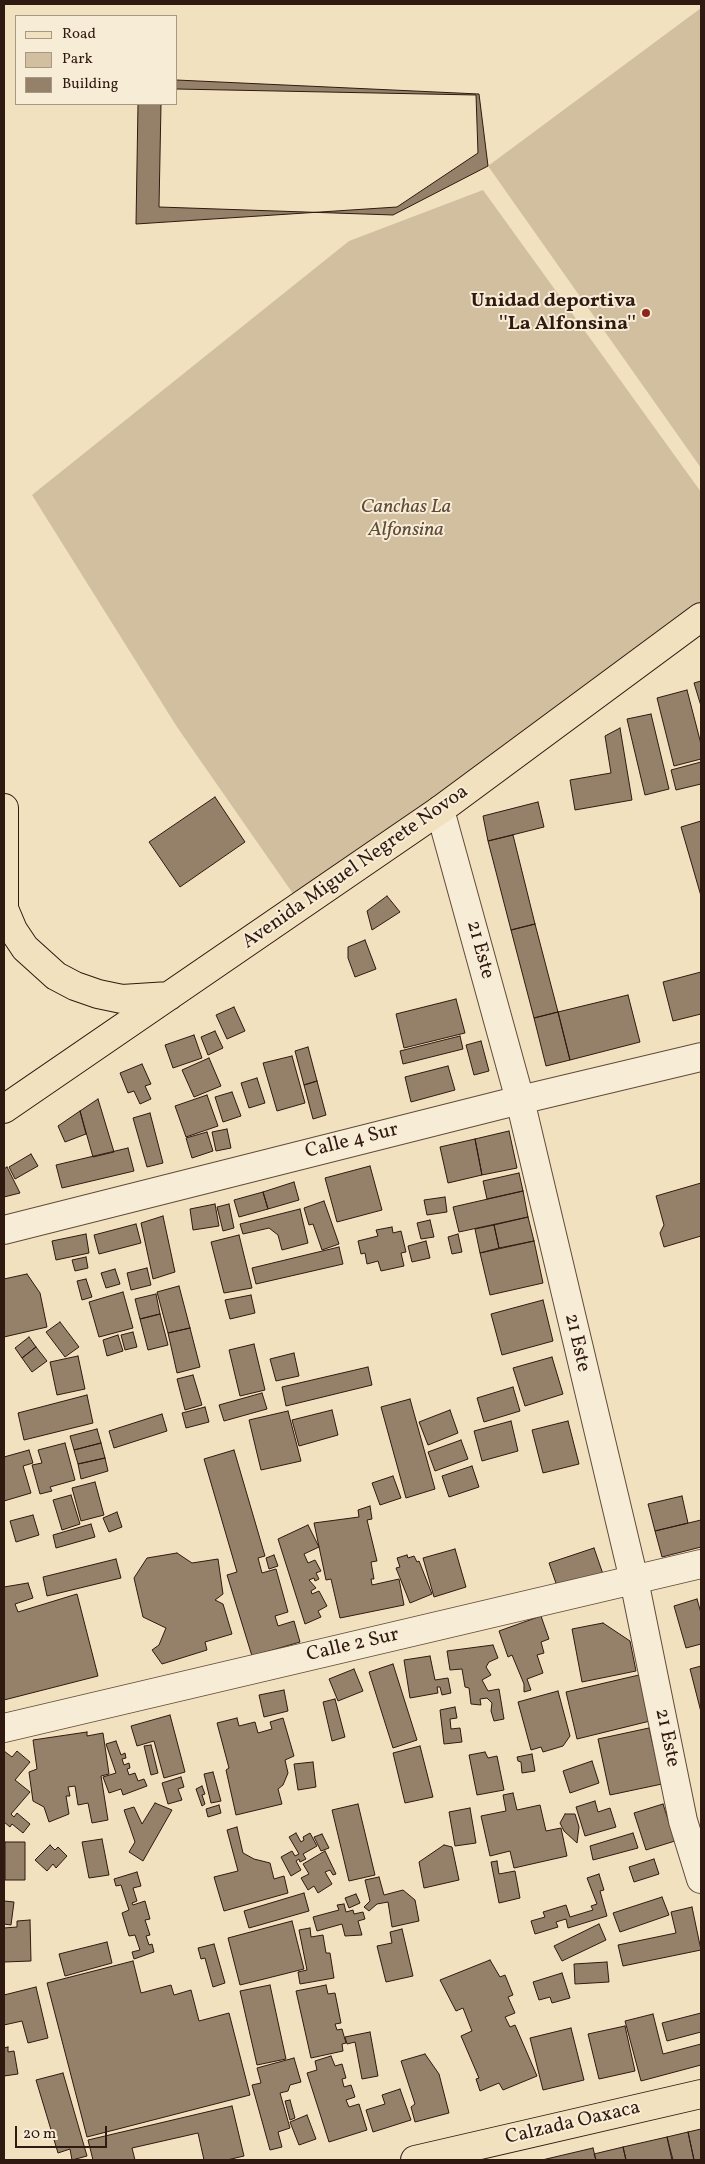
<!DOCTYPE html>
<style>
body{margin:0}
#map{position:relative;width:705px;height:2164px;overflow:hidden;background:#f2e1be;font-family:Vollkorn,serif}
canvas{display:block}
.frame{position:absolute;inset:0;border:5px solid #301910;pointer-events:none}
.legend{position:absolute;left:15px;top:15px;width:162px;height:90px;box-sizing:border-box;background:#f7ecd5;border:1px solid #a79886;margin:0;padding:6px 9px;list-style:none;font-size:15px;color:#301910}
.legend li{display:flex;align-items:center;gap:10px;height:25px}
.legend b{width:25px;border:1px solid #a79886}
.scale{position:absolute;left:15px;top:2126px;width:92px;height:22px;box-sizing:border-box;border:2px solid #301910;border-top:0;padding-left:6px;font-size:15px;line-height:18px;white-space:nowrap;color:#301910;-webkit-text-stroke:4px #f7ecd5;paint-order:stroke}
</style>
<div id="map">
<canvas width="705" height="2164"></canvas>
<div class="frame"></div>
<ul class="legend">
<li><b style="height:6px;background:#f2e1be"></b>Road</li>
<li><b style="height:14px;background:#d1bfa0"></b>Park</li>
<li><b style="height:14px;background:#95816a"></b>Building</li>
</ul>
<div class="scale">20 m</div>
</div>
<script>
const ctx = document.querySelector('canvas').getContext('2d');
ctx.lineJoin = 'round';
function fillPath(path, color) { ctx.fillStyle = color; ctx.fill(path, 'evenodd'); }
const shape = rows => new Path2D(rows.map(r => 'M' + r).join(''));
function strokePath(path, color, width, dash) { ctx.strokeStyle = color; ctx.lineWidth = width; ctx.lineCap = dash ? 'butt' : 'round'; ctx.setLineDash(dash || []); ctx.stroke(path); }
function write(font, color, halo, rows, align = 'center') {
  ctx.font = font + ' Vollkorn,serif'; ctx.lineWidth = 4; ctx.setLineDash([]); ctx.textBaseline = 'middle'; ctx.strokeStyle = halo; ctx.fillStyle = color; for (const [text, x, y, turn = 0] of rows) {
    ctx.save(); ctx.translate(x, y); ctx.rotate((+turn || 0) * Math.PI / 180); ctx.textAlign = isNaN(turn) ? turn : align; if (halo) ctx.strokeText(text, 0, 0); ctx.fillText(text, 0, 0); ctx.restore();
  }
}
fillPath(shape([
 [701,8,701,468,488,166],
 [483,190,701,492,701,628,296,898,177,727,32,495,349,241]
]), '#d1bfa0');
const building = shape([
 [176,80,479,94,488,166,393,215,159,207,161,104,176,104,176,80],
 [176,89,476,95,478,153,397,207,136,224,138,104,176,104,176,89],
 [701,681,701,706,694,683,701,681],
 [687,690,701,744,701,759,674,766,657,698,687,690],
 [651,714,669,789,645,795,627,719,651,714],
 [620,728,632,800,575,810,570,780,611,773,605,736,620,728],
 [701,762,701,784,676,790,671,770,701,762],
 [215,797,245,842,180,887,149,842,215,797],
 [538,802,544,827,488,841,483,816,538,802],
 [701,821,701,896,681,827,701,821],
 [513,835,535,924,511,930,488,841,513,835],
 [387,896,400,912,372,930,367,911,387,896],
 [535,924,558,1012,534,1018,511,930,535,924],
 [365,940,376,969,355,977,348,958,348,947,365,940],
 [701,972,701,1014,673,1021,663,982,701,972],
 [628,995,640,1042,570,1060,558,1012,628,995],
 [456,999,465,1033,404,1048,396,1014,456,999],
 [234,1007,245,1031,227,1039,216,1015,234,1007],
 [558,1012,570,1060,546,1066,534,1018,558,1012],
 [215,1031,223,1048,208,1055,201,1037,215,1031],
 [194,1035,202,1058,173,1068,165,1045,194,1035],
 [460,1036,463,1049,403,1064,400,1051,460,1036],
 [481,1041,489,1071,474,1075,466,1045,481,1041],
 [308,1047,317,1081,304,1085,295,1051,308,1047],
 [292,1056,305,1103,277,1111,263,1063,292,1056],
 [209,1058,221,1086,194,1097,182,1070,209,1058],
 [142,1064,151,1084,145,1086,151,1099,140,1104,134,1091,128,1093,120,1073,142,1064],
 [448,1066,455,1090,411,1102,405,1077,448,1066],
 [257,1078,265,1103,249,1108,241,1083,257,1078],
 [317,1081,326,1115,313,1119,304,1085,317,1081],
 [232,1092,241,1116,223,1122,215,1097,232,1092],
 [207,1095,218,1126,186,1137,175,1106,207,1095],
 [98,1099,114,1152,93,1157,80,1111,98,1099],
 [80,1111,86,1134,65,1142,58,1126,80,1111],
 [150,1113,163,1163,147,1167,133,1118,150,1113],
 [227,1129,231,1148,216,1151,212,1132,227,1129],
 [509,1131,517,1168,482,1175,475,1139,509,1131],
 [207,1132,213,1151,192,1158,186,1138,207,1132],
 [475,1139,482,1175,448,1183,440,1147,475,1139],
 [128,1148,134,1171,62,1188,56,1165,128,1148],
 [31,1154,38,1166,15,1179,9,1167,31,1154],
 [370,1166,382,1210,337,1222,325,1178,370,1166],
 [7,1167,20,1193,4,1197,4,1169,7,1167],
 [519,1173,523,1191,487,1199,483,1181,519,1173],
 [294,1182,299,1200,268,1209,263,1192,294,1182],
 [701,1183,701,1236,664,1247,660,1233,664,1225,656,1196,701,1183],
 [523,1191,528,1217,459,1232,453,1207,523,1191],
 [263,1192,268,1209,239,1217,234,1200,263,1192],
 [445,1197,447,1212,427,1215,424,1200,445,1197],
 [324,1201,339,1244,322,1250,313,1224,309,1225,304,1208,324,1201],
 [215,1204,219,1226,193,1230,190,1209,215,1204],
 [229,1204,234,1228,223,1231,217,1207,229,1204],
 [300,1209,308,1243,282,1250,278,1235,269,1228,243,1234,240,1224,300,1209],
 [163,1216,175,1272,153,1279,141,1223,163,1216],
 [528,1217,534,1241,499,1248,494,1225,528,1217],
 [430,1220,434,1237,421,1239,417,1223,430,1220],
 [136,1224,141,1243,99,1254,94,1235,136,1224],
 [494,1225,499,1248,480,1253,475,1229,494,1225],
 [392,1227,393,1233,401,1231,406,1252,401,1253,404,1266,381,1271,378,1261,367,1264,365,1253,361,1254,358,1241,378,1236,376,1230,392,1227],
 [86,1234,89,1253,56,1260,52,1241,86,1234],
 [458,1234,462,1252,452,1254,448,1237,458,1234],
 [239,1235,252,1288,224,1293,211,1242,239,1235],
 [426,1241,430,1258,412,1262,408,1246,426,1241],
 [534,1241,543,1283,490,1295,480,1253,534,1241],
 [339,1247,343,1264,256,1284,252,1268,339,1247],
 [86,1257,88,1268,75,1271,72,1260,86,1257],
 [147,1268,151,1285,131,1290,127,1273,147,1268],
 [115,1269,120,1284,106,1288,101,1273,115,1269],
 [27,1274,40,1293,47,1327,4,1337,4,1279,27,1274],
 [86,1279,92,1297,82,1300,77,1281,86,1279],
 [179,1286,190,1328,168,1333,157,1292,179,1286],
 [123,1292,133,1328,99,1337,89,1302,123,1292],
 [156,1294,160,1314,140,1319,135,1299,156,1294],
 [251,1295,255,1313,230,1319,225,1300,251,1295],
 [543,1300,553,1341,502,1355,491,1314,543,1300],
 [160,1314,168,1345,148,1350,140,1319,160,1314],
 [60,1322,79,1347,65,1357,46,1332,60,1322],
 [190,1328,200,1367,177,1373,168,1333,190,1328],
 [133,1332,137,1347,125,1350,121,1335,133,1332],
 [118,1335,123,1351,107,1356,103,1340,118,1335],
 [29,1337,36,1347,22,1358,15,1348,29,1337],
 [254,1344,265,1390,240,1396,229,1350,254,1344],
 [36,1347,47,1361,32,1372,22,1358,36,1347],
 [294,1353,299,1376,276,1381,270,1359,294,1353],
 [78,1356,85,1389,57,1395,50,1362,78,1356],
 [552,1357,563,1394,525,1406,513,1368,552,1357],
 [368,1367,372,1385,286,1406,282,1387,368,1367],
 [193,1375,202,1405,185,1410,177,1379,193,1375],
 [513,1387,520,1411,484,1422,477,1398,513,1387],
 [262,1393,267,1409,224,1421,219,1405,262,1393],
 [87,1395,93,1423,24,1440,18,1413,87,1395],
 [410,1399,435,1489,406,1498,381,1407,410,1399],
 [205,1407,209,1422,186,1428,182,1413,205,1407],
 [332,1410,338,1435,299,1446,292,1420,332,1410],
 [450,1410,458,1433,428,1445,419,1422,450,1410],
 [288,1411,301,1461,261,1470,249,1420,288,1411],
 [162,1414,167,1431,114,1448,109,1431,162,1414],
 [511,1421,518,1451,482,1461,474,1431,511,1421],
 [568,1421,579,1464,543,1473,532,1430,568,1421],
 [97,1429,101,1443,74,1450,70,1436,97,1429],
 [461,1440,468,1459,435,1471,428,1452,461,1440],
 [65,1443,75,1480,50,1487,52,1491,40,1494,32,1465,42,1463,38,1450,65,1443],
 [101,1443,105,1458,78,1464,74,1450,101,1443],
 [29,1450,33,1463,23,1466,31,1493,4,1501,4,1457,29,1450],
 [234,1450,265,1556,258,1558,262,1573,276,1569,288,1612,275,1616,278,1626,294,1621,300,1642,252,1656,227,1575,237,1572,204,1459,234,1450],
 [105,1458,108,1471,81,1479,78,1464,105,1458],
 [472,1466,479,1487,449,1497,442,1476,472,1466],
 [393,1476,401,1498,380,1505,372,1483,393,1476],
 [95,1482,104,1515,81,1521,72,1488,95,1482],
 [71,1495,80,1524,62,1530,53,1500,71,1495],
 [682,1496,688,1523,655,1531,648,1504,682,1496],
 [370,1506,372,1519,367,1520,377,1561,371,1562,374,1579,371,1579,372,1585,399,1579,404,1605,340,1618,331,1579,326,1580,314,1523,359,1517,358,1510,370,1506],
 [117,1512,122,1527,109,1532,103,1518,117,1512],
 [33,1515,39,1535,16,1542,10,1521,33,1515],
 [701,1520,701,1547,662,1557,655,1531,701,1520],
 [91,1524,95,1537,56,1548,53,1535,91,1524],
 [308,1525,319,1547,304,1554,308,1563,315,1560,321,1571,316,1573,319,1579,315,1581,314,1578,309,1580,316,1588,311,1591,312,1594,319,1591,327,1606,318,1611,321,1617,305,1624,278,1539,308,1525],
 [594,1548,604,1577,559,1592,549,1563,594,1548],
 [455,1549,466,1587,434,1597,423,1558,455,1549],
 [177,1553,192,1563,218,1559,223,1594,215,1600,223,1604,232,1634,205,1642,207,1650,162,1664,152,1650,159,1645,166,1628,143,1617,134,1578,147,1558,177,1553],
 [274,1555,278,1566,269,1569,266,1558,274,1555],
 [407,1555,408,1558,414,1556,417,1562,419,1561,432,1594,410,1603,396,1568,400,1567,397,1558,407,1555],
 [116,1559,121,1578,47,1596,43,1577,116,1559],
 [28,1583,33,1598,15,1604,18,1612,77,1594,98,1676,4,1700,4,1587,28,1583],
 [697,1599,701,1613,701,1644,686,1648,674,1606,697,1599],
 [541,1616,549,1639,541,1642,544,1653,537,1655,543,1673,527,1679,531,1690,524,1692,524,1684,512,1655,508,1657,499,1631,541,1616],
 [603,1623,630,1641,636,1671,582,1682,572,1629,603,1623],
 [493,1645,498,1658,489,1662,486,1667,491,1675,482,1680,488,1691,499,1689,504,1719,494,1721,491,1711,492,1703,487,1698,480,1699,481,1705,471,1704,469,1688,465,1687,462,1669,450,1670,447,1651,493,1645],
 [430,1656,435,1680,448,1678,451,1693,442,1695,440,1687,437,1687,438,1693,410,1698,404,1660,430,1656],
 [393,1664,417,1740,393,1748,369,1672,393,1664],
 [701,1666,701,1712,690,1669,701,1666],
 [354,1669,363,1691,338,1701,329,1679,354,1669],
 [639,1675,650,1721,577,1739,566,1692,639,1675],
 [284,1690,288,1711,264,1717,259,1695,284,1690],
 [558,1691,570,1736,563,1746,543,1752,541,1747,531,1750,518,1702,558,1691],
 [335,1699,345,1737,332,1741,323,1702,335,1699],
 [455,1707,457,1718,450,1719,451,1729,460,1728,462,1742,444,1744,440,1710,455,1707],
 [170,1715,185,1772,164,1778,154,1741,137,1746,131,1726,170,1715],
 [237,1718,239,1726,255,1722,258,1733,272,1729,270,1722,283,1718,294,1756,285,1760,288,1773,283,1785,278,1789,282,1804,236,1815,226,1770,229,1768,217,1723,237,1718],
 [649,1728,662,1784,610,1795,598,1739,649,1728],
 [87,1732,87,1736,103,1733,109,1774,101,1776,108,1820,92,1823,88,1803,78,1805,75,1786,68,1787,70,1796,66,1796,69,1814,49,1822,44,1807,33,1801,29,1772,37,1769,33,1740,87,1732],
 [116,1741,121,1755,125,1753,126,1758,122,1759,124,1765,129,1763,130,1768,127,1769,129,1775,135,1773,138,1781,144,1779,147,1786,123,1795,121,1789,109,1793,103,1777,116,1773,106,1744,116,1741],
 [151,1745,158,1773,151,1775,144,1746,151,1745],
 [420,1746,433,1797,405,1803,393,1753,420,1746],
 [4,1751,12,1757,17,1751,30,1762,15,1780,30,1792,11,1814,14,1817,17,1813,30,1824,23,1833,12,1824,10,1827,4,1822,4,1751],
 [485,1752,488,1758,497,1756,504,1790,477,1795,469,1755,485,1752],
 [532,1754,535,1771,522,1773,521,1762,518,1761,517,1757,532,1754],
 [592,1761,599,1783,570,1793,563,1771,592,1761],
 [313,1762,316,1787,298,1790,294,1764,313,1762],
 [213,1772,221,1801,211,1803,204,1774,213,1772],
 [181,1777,184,1787,178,1789,182,1800,168,1804,162,1783,181,1777],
 [202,1786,205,1794,202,1795,205,1804,202,1806,196,1789,202,1786],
 [513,1793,517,1810,540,1805,546,1831,561,1828,567,1856,514,1868,510,1851,490,1856,481,1816,506,1811,503,1795,513,1793],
 [595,1801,598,1812,610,1808,616,1827,585,1836,576,1807,595,1801],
 [155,1803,172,1810,143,1861,129,1852,135,1842,124,1810,134,1807,142,1824,155,1803],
 [358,1804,375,1875,349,1881,332,1810,358,1804],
 [663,1804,675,1841,646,1850,634,1813,663,1804],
 [219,1805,221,1813,208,1817,206,1809,219,1805],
 [470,1808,476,1843,455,1846,449,1812,470,1808],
 [565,1814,575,1814,579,1827,577,1843,564,1831,560,1823,565,1814],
 [237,1827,243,1853,254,1859,270,1863,274,1879,284,1876,288,1893,224,1911,214,1877,238,1871,227,1830,237,1827],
 [296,1833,301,1842,304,1840,303,1837,310,1833,317,1846,303,1854,306,1859,300,1862,299,1859,296,1861,301,1870,291,1876,281,1857,292,1851,295,1856,299,1854,289,1837,296,1833],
 [633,1833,638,1848,593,1860,590,1846,633,1833],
 [322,1834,329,1848,321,1851,314,1837,322,1834],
 [102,1839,109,1875,89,1878,82,1842,102,1839],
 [5,1842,25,1842,25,1880,5,1880,5,1842],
 [50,1845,55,1850,58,1847,67,1856,56,1868,53,1864,47,1871,35,1860,50,1845],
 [444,1845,452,1847,459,1880,424,1888,419,1862,444,1845],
 [325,1851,336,1874,333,1875,330,1870,325,1872,332,1884,318,1893,314,1886,308,1890,301,1878,309,1874,303,1864,325,1851],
 [654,1859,659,1874,634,1882,629,1867,654,1859],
 [497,1861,499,1874,515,1871,520,1898,499,1903,491,1862,497,1861],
 [137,1872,141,1886,133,1888,137,1901,132,1903,133,1905,145,1901,150,1919,145,1920,150,1935,146,1936,149,1945,152,1944,154,1952,134,1959,132,1952,140,1950,135,1935,129,1936,122,1913,129,1910,121,1885,116,1886,114,1879,137,1872],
 [599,1874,604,1890,600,1891,607,1916,568,1928,566,1919,556,1922,558,1927,535,1934,531,1921,545,1917,543,1912,566,1905,570,1917,593,1910,591,1906,597,1904,587,1878,599,1874],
 [379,1877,384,1895,403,1890,415,1900,419,1921,392,1927,388,1902,377,1904,369,1911,364,1907,370,1901,365,1880,379,1877],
 [304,1893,309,1911,249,1928,244,1911,304,1893],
 [356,1894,360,1903,349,1908,345,1898,356,1894],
 [662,1897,669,1915,620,1932,613,1913,662,1897],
 [4,1901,14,1902,11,1925,4,1924,4,1901],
 [344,1904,346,1912,353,1910,354,1914,363,1912,365,1919,358,1921,362,1935,345,1936,342,1924,317,1931,313,1917,339,1910,337,1905,344,1904],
 [692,1907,701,1950,623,1966,618,1945,676,1933,671,1912,692,1907],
 [30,1920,31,1961,4,1962,4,1928,17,1927,17,1921,30,1920],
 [292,1921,304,1969,240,1985,228,1938,292,1921],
 [599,1924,606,1940,562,1961,554,1946,599,1924],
 [310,1928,311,1937,323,1935,326,1953,330,1953,334,1978,300,1984,298,1972,307,1970,299,1930,310,1928],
 [402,1929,413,1976,386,1982,377,1946,392,1943,390,1932,402,1929],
 [107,1942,112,1963,65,1976,59,1954,107,1942],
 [214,1944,225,1983,213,1987,205,1958,201,1959,198,1948,214,1944],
 [490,1960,500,1977,505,1975,513,1995,508,1997,515,2013,505,2017,510,2027,515,2025,537,2076,503,2090,499,2083,480,2091,476,2079,479,2078,461,2036,472,2031,463,2008,456,2011,440,1980,490,1960],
 [133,1961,141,1993,171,1985,174,1995,191,1990,199,2021,229,2013,250,2095,87,2137,47,1983,133,1961],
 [607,1962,609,1982,575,1984,574,1964,607,1962],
 [562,1973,570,1998,552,2003,550,1997,539,2000,533,1982,562,1973],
 [270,1985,286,2059,257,2065,240,1991,270,1985],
 [326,1985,328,1994,335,1993,341,2023,335,2024,337,2030,342,2029,346,2043,342,2044,343,2051,311,2058,296,1991,326,1985],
 [36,1987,48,2038,28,2043,22,2021,4,2025,4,1995,36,1987],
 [701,2013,701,2032,667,2041,662,2023,701,2013],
 [653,2014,663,2054,701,2044,701,2065,641,2081,625,2021,653,2014],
 [625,2026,635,2071,599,2079,588,2034,625,2026],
 [571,2028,584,2080,543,2090,530,2038,571,2028],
 [370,2032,378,2076,362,2079,355,2042,347,2044,345,2037,370,2032],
 [8,2047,8,2052,14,2051,18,2074,4,2076,4,2048,8,2047],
 [425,2054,439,2074,449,2113,415,2122,411,2107,415,2104,401,2061,425,2054],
 [331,2056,335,2066,342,2064,346,2078,342,2079,344,2087,351,2085,355,2097,346,2100,349,2107,359,2104,367,2130,329,2142,307,2073,317,2070,315,2061,331,2056],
 [294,2058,301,2082,290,2085,288,2091,280,2093,290,2128,278,2132,282,2147,270,2150,252,2085,261,2083,257,2068,294,2058],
 [63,2073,87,2156,72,2160,70,2149,58,2153,36,2080,63,2073],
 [400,2089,411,2120,373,2132,366,2110,385,2104,382,2095,400,2089],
 [290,2100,295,2118,290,2120,285,2101,290,2100],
 [232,2106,244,2156,227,2160,204,2160,198,2133,132,2148,135,2160,93,2160,88,2140,232,2106],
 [307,2115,316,2139,299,2145,290,2122,307,2115],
 [701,2129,701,2160,694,2160,688,2132,701,2129],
 [688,2132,694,2160,673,2160,667,2137,688,2132],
 [667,2137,672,2160,626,2160,623,2147,667,2137],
 [623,2147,626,2160,596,2160,594,2154,623,2147],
 [593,2148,596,2160,542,2160,593,2148]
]);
fillPath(building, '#95816a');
strokePath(building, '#301910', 1);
const minor = shape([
 [440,810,520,1100,634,1580,683,1821,701,1879],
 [4,1230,520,1100,701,1057],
 [4,1728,701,1564]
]);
const major = shape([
 [4,808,4,920],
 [5,911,13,930,25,948,56,976,75,986,98,994,122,999,169,996],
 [4,1109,440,810,701,617],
 [415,2160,701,2094]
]);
strokePath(minor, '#604b3c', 30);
strokePath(major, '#301910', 30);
strokePath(minor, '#f7ecd5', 28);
strokePath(major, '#f2e1be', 28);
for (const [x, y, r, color] of [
 [646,313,5,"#8f2418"]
]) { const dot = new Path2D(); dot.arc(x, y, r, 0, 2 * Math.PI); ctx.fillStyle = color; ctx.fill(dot); strokePath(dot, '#f7ecd5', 2); }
write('bold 20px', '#301910', '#f7ecd5', [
 ["Unidad deportiva",636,302],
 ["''La Alfonsina''",636,325]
], 'right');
write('italic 20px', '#604b3b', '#f7ecd5', [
 ["Canchas La",406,508],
 ["Alfonsina",406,531]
]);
write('20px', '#301910', '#f7ecd5', [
 ["Avenida Miguel Negrete Novoa",356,868,-35],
 ["21 Este",479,950,75],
 ["Calle 4 Sur",352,1142,-14],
 ["21 Este",576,1343,77],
 ["Calle 2 Sur",353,1646,-13],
 ["21 Este",666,1738,78],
 ["Calzada Oaxaca",573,2124,-13]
]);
</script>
